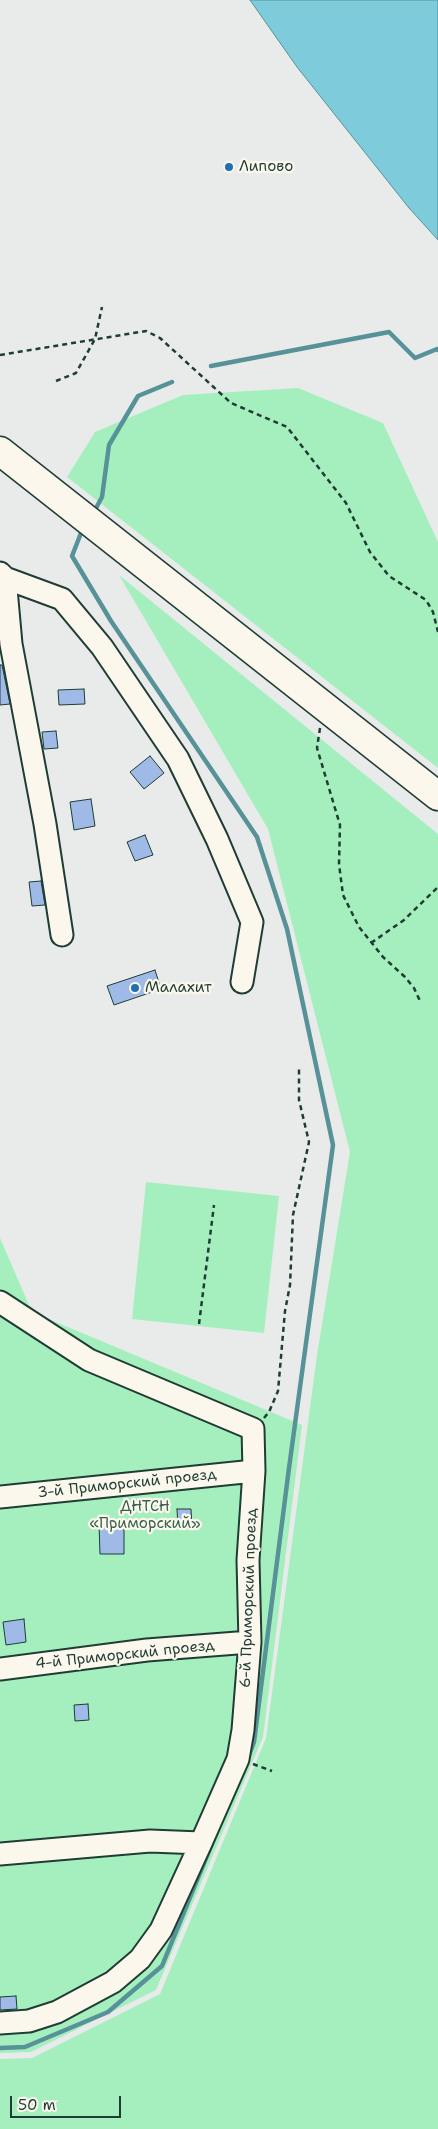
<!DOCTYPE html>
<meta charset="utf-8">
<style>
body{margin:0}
#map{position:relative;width:438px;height:2129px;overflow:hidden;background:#e9ebeb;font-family:"Shantell Sans",sans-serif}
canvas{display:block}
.scale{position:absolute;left:10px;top:2096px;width:111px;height:22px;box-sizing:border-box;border:2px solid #1f3d34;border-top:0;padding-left:6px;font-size:15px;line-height:18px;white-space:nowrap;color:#1f3d34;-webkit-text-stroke:4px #fbf7ec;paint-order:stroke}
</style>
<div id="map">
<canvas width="438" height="2129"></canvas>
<div class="scale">50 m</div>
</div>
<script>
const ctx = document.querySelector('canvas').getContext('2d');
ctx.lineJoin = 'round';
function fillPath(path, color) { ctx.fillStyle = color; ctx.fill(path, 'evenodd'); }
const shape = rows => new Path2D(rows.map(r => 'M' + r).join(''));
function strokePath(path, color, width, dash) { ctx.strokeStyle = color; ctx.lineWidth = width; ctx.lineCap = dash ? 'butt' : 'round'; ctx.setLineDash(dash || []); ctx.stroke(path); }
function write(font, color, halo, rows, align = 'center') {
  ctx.font = font + ' "Shantell Sans",sans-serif'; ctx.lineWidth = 4.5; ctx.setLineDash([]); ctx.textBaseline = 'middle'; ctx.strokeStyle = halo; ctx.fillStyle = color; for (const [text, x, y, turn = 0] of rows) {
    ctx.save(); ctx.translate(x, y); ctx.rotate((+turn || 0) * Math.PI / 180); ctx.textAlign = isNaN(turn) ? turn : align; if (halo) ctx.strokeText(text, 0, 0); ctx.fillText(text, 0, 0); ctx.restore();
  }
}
fillPath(shape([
 [298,388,383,423,438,542,438,768,67,477,95,432,183,395],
 [119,575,438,834,438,2129,0,2129,0,2059,32,2058,160,1994,266,1738,317,1355,350,1152,268,829],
 [146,1182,279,1196,264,1333,132,1319],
 [0,1238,32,1312,302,1425,263,1737,156,1990,31,2052,0,2053]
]), '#a5efbe');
const water = shape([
 [250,0,438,0,438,240,409,208,297,67,250,0]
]);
fillPath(water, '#7dcbdb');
strokePath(water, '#579298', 1);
strokePath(shape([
 [211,366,389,332,415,358,437,349,438,350],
 [95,510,102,497,109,445,138,396,172,382],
 [81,533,72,556,111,621,257,837,287,929,333,1145,289,1468,254,1742,248,1758],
 [0,2048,25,2047,108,2012,162,1966,216,1834]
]), '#579298', 4.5);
const building = shape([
 [0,665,2,665,10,704,0,705,0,665],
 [84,689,85,704,59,705,58,690,84,689],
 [56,731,58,748,44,749,42,732,56,731],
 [150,756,164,773,144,789,130,772,150,756],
 [91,799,95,826,74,830,70,802,91,799],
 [145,835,153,855,135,861,127,842,145,835],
 [41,881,45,905,32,906,29,882,41,881],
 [155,970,161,989,114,1005,107,986,155,970],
 [177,1509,191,1509,192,1528,178,1528,177,1509],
 [124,1523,124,1554,100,1554,99,1524,124,1523],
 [24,1619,26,1642,6,1645,3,1622,24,1619],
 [88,1704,89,1720,75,1721,74,1705,88,1704],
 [16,1996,17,2009,0,2010,0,1997,16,1996]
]);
fillPath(building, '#a0bae7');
strokePath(building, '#1f3d34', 1);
const minor = shape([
 [0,573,5,578,62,599,102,647,178,759,217,839,252,922,242,982],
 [5,578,11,644,45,824,62,935],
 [0,1302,89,1360,253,1429,254,1471,248,1560,250,1642,243,1730,238,1759,201,1843,161,1930,140,1959,113,1982,57,2012,29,2021,0,2023],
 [0,1497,254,1471],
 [0,1669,147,1650,250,1642],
 [0,1854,150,1841,201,1843]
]);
const major = shape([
 [0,451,438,796]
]);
strokePath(minor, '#1f3d34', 25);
strokePath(major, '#1f3d34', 31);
strokePath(shape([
 [0,355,146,331,160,338,231,403,287,427,346,503,370,552,389,576,426,600,433,612,438,632],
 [56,381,76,373,95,339,102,307],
 [320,728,317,748,340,825,339,864,343,895,359,927,383,957,405,977,414,988,420,1001],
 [371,943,404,920,438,887],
 [199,1324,214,1205],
 [264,1418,269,1412,278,1391,285,1311,290,1285,293,1215,309,1142,299,1100,299,1069],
 [253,1764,272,1771]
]), '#1f3d34', 2.5, [5, 4]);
strokePath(minor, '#fbf7ec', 21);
strokePath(major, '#fbf7ec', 28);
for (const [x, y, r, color] of [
 [229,167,5,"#1f6fb2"],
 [135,988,5,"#1f6fb2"]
]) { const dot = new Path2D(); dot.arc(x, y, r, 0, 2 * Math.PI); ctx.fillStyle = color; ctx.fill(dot); strokePath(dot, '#fbf7ec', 2); }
write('15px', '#1f3d34', '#fbf7ec', [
 ["Липово",239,167],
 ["Малахит",145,988]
], 'left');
write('15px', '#1f3d34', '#fbf7ec', [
 ["3-й Приморский проезд",127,1484,-6],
 ["6-й Приморский проезд",249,1598,-88],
 ["4-й Приморский проезд",125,1655,-6]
]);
write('15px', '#3a6150', '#fbf7ec', [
 ["ДНТСН",145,1507],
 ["«Приморский»",145,1524]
]);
</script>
